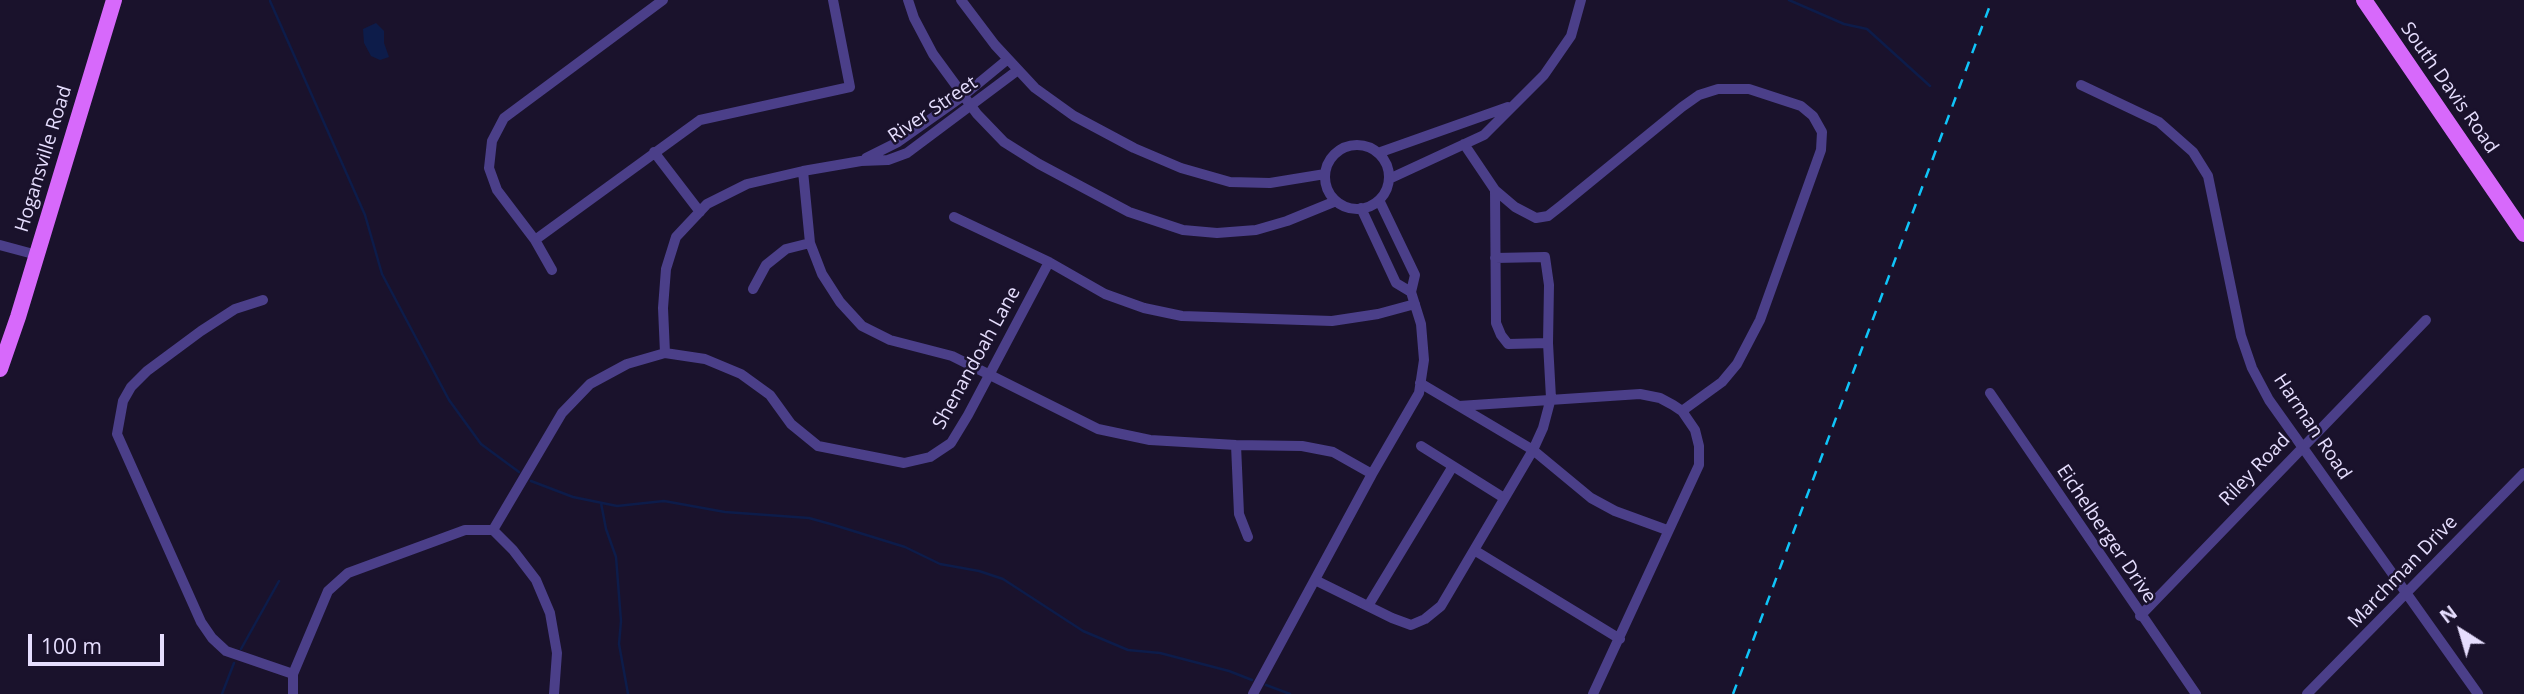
<!DOCTYPE html>
<style>
body{margin:0}
#map{position:relative;width:2524px;height:694px;overflow:hidden;background:#1a122c;font-family:"Open Sans",sans-serif}
canvas{display:block}
.north{position:absolute;left:2426px;top:596px;width:70px;height:70px;-webkit-text-stroke:5px #1a122c;paint-order:stroke;rotate:323deg;font-size:19px;font-weight:700;line-height:28px;text-align:center;color:#e6defe}
.north::after{content:'';display:block;margin:auto;width:24px;height:32px;background:#e6defe;clip-path:polygon(50% 0,100% 100%,50% 72%,0 100%)}
.scale{position:absolute;left:28px;top:634px;width:136px;height:32px;box-sizing:border-box;border:4px solid #e6defe;border-top:0;padding-left:9px;font-size:21px;line-height:24px;white-space:nowrap;color:#e6defe;-webkit-text-stroke:5px #1a122c;paint-order:stroke}
</style>
<div id="map">
<canvas width="2524" height="694"></canvas>
<div class="north">N</div>
<div class="scale">100 m</div>
</div>
<script>
const ctx = document.querySelector('canvas').getContext('2d');
ctx.lineJoin = 'round';
function fillPath(path, color) { ctx.fillStyle = color; ctx.fill(path, 'evenodd'); }
const shape = rows => new Path2D(rows.map(r => 'M' + r).join(''));
function strokePath(path, color, width, dash) { ctx.strokeStyle = color; ctx.lineWidth = width; ctx.lineCap = dash ? 'butt' : 'round'; ctx.setLineDash(dash || []); ctx.stroke(path); }
function write(font, color, halo, rows, align = 'center') {
  ctx.font = font + ' "Open Sans",sans-serif'; ctx.lineWidth = 5; ctx.setLineDash([]); ctx.textBaseline = 'middle'; ctx.strokeStyle = halo; ctx.fillStyle = color; for (const [text, x, y, turn = 0] of rows) {
    ctx.save(); ctx.translate(x, y); ctx.rotate((+turn || 0) * Math.PI / 180); ctx.textAlign = isNaN(turn) ? turn : align; if (halo) ctx.strokeText(text, 0, 0); ctx.fillText(text, 0, 0); ctx.restore();
  }
}
fillPath(shape([
 [376,23,384,31,384,43,389,57,380,60,371,56,364,43,363,29]
]), '#0d1c4a');
strokePath(shape([
 [1789,0,1844,24,1867,29,1930,86],
 [270,1,365,215,382,274,449,400,481,444,519,472],
 [531,481,573,497,617,506,664,501,725,512,809,518,834,525,905,547,940,564,979,571,1003,579,1083,631,1128,650,1160,653,1229,671,1252,680],
 [601,503,606,529,616,557,621,621,619,644,628,694],
 [241,649,279,581],
 [1266,685,1290,694],
 [222,694,234,663]
]), '#0d1c4a', 2.5);
strokePath(shape([
 [908,0,914,18,933,54,977,114,1004,142,1039,164,1129,212,1183,230,1217,233,1256,230,1287,221,1336,201],
 [961,0,995,45,1035,88,1074,116,1134,148,1181,168,1230,182,1270,183,1325,174],
 [2081,85,2159,122,2193,152,2208,176,2241,336,2252,368,2269,400,2478,694],
 [1464,144,1495,190,1515,207,1536,218,1548,216,1562,205,1682,107,1699,95,1718,89,1749,89,1801,106,1813,116,1822,132,1821,150,1760,320,1737,364,1722,382,1682,411],
 '1325 177a32 32 0 1 1 64 0a32 32 0 1 1-64 0Z',
 [654,152,700,212],
 [1378,153,1508,107],
 [866,158,898,142,963,96,1008,59],
 [803,171,810,243,822,274,840,302,862,326,890,340,952,356,1098,429,1150,440,1236,445,1302,446,1333,452,1372,474],
 [1389,179,1484,135,1544,75,1571,36,1581,0],
 [1495,190,1496,323,1501,335,1508,344,1548,343],
 [1361,208,1396,283,1411,292],
 [954,217,1049,262,1105,294,1144,308,1182,316,1332,321,1378,314,1415,304],
 [535,240,700,120,850,87,833,0],
 [0,245,37,255],
 [552,270,535,240,497,190,489,168,492,141,504,118,663,0],
 [753,289,766,265,786,249,810,243],
 [263,300,235,309,201,331,147,371,131,387,123,401,117,434,201,622,212,638,226,651,293,674],
 [665,353,663,308,666,269,676,237,707,204,747,184,803,171,861,161,888,160,907,153,1018,70],
 [1420,383,1533,450,1591,498,1615,511,1667,530],
 [1990,393,2196,694],
 [1459,406,1640,394,1660,398,1673,405,1682,411,1695,430,1699,446,1699,465,1593,694],
 [1236,445,1239,514,1248,537],
 [1421,446,1504,498],
 [493,530,562,413,590,384,627,364,665,353,705,359,741,374,770,395,791,424,818,446,904,463,930,457,951,443,968,415,1049,262],
 [1474,550,1620,639],
 [1315,580,1392,618,1411,625,1425,619,1441,606,1533,450,1543,428,1551,398,1548,343,1549,285,1545,257,1495,258],
 [1368,606,1453,466],
 [2140,616,2426,320],
 [293,694,293,674,328,591,348,573,465,530,493,530,513,550,536,580,550,613,557,653,554,694],
 [1253,694,1372,474,1419,393,1424,360,1421,324,1411,292,1415,275,1379,200],
 [2307,694,2524,473]
]), '#4b3f89', 10);
strokePath(shape([
 [2364,0,2524,234],
 [0,369,18,317,114,0]
]), '#d769fb', 16);
strokePath(shape([
 [1733,694,1992,0]
]), '#10c4f8', 2.5, [10, 9]);
write('19px', '#e6defe', '#1a122c', [
 ["South Davis Road",2449,88,55],
 ["River Street",933,110,-34],
 ["Hogansville Road",44,159,-73],
 ["Shenandoah Lane",977,358,-61],
 ["Harman Road",2312,427,56],
 ["Riley Road",2255,470,-46],
 ["Eichelberger Drive",2106,534,56],
 ["Marchman Drive",2403,572,-46]
]);
</script>
